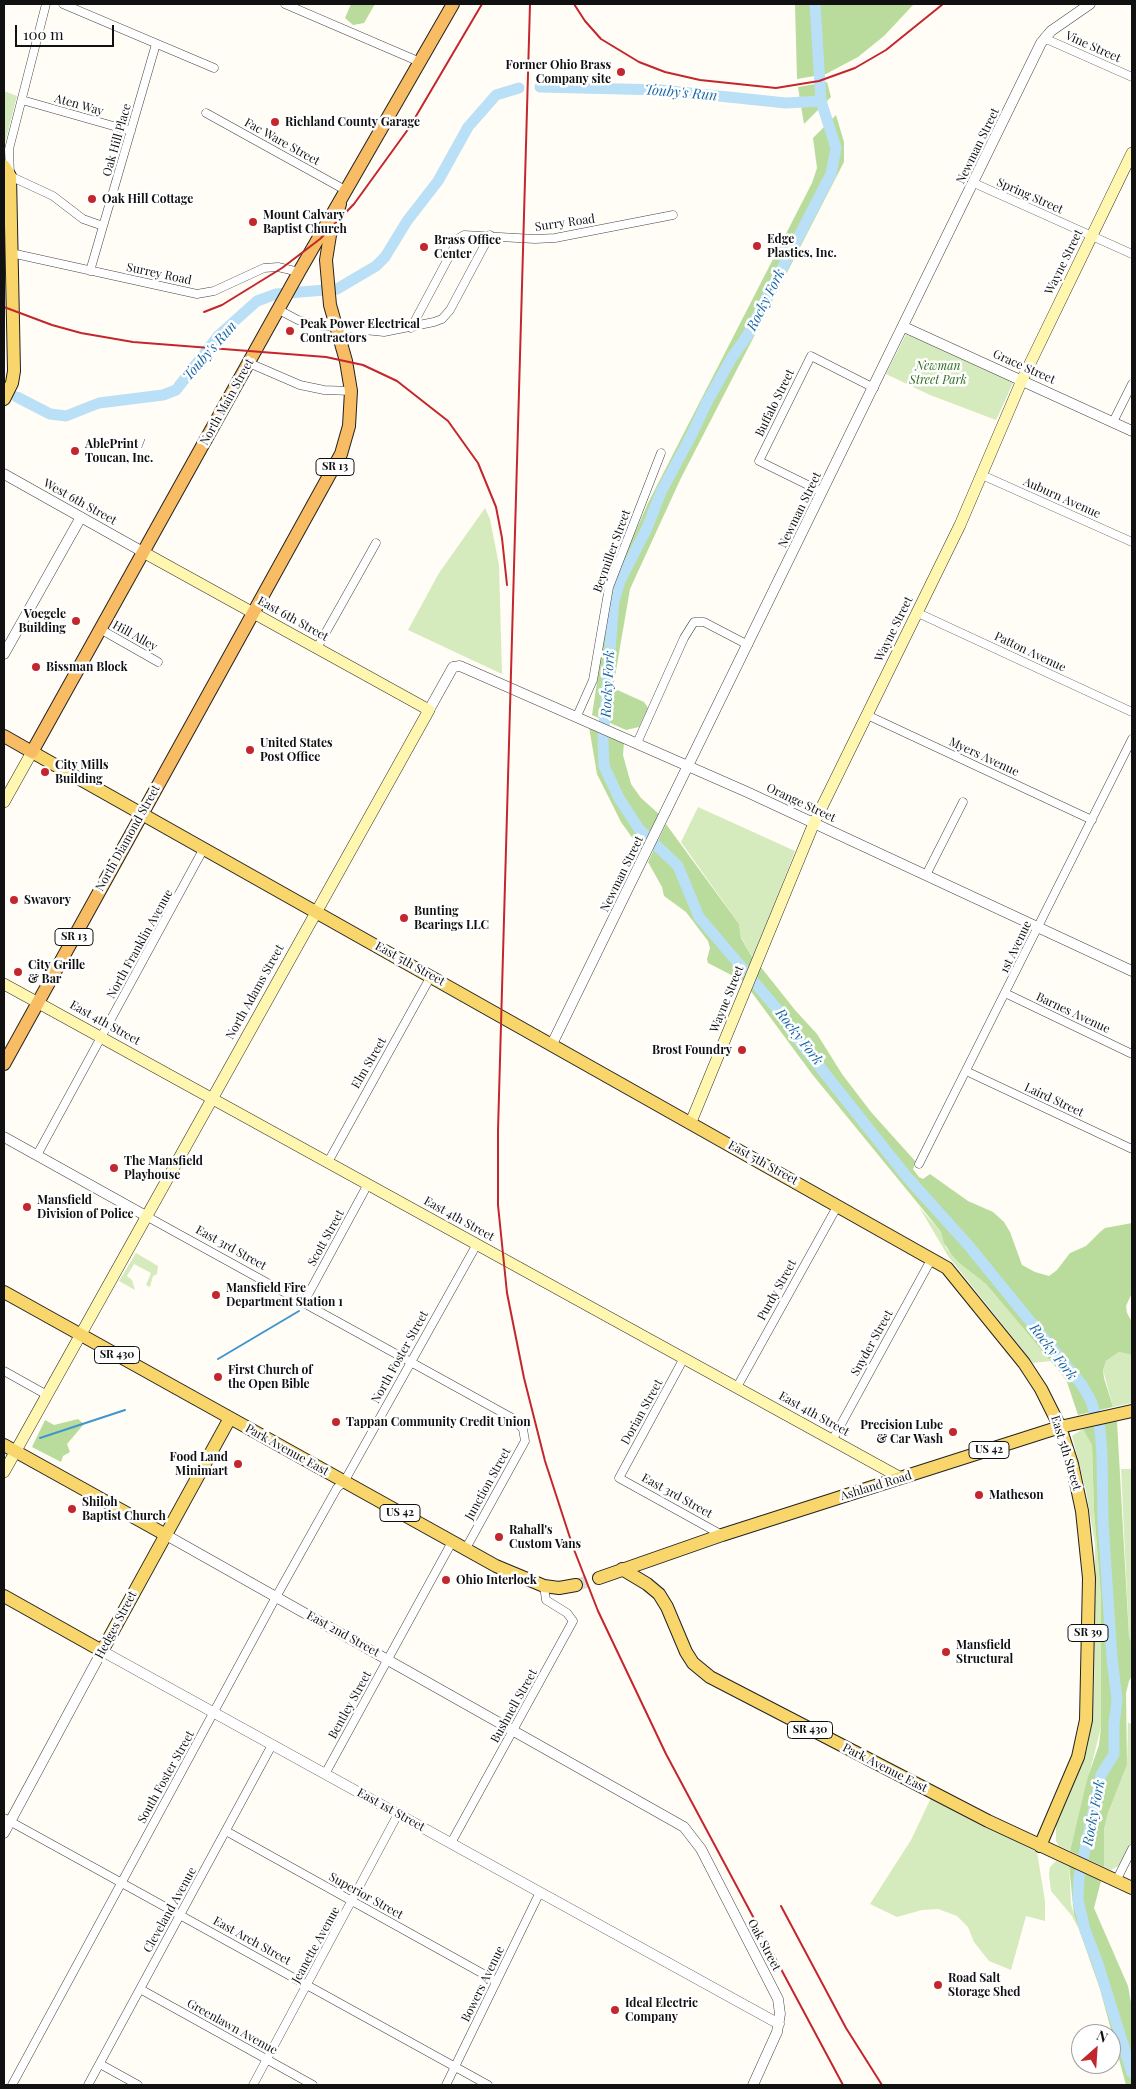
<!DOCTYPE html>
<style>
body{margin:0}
#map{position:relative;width:1136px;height:2089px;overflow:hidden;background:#fffdf5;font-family:"Playfair Display",serif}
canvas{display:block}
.frame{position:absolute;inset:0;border:5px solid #111;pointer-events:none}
.north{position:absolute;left:1071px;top:2024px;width:50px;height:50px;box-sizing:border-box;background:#fff;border:1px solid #a0a0a0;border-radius:50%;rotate:26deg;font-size:14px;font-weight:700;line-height:20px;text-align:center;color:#111}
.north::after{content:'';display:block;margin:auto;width:18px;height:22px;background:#c4262e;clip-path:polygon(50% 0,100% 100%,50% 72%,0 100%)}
.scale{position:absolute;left:15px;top:25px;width:99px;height:22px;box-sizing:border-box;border:2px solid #111;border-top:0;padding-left:6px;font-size:15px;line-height:18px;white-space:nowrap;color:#111;-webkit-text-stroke:4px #fff;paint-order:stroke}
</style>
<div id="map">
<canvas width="1136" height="2089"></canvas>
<div class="frame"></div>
<div class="north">N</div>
<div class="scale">100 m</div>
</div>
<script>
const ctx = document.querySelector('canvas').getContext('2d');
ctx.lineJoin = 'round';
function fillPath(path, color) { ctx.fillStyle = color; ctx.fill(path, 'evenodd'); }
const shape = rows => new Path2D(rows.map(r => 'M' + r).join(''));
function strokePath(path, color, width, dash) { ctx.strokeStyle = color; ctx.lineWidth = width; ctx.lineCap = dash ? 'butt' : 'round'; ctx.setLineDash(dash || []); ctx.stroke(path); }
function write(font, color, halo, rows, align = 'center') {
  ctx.font = font + ' "Playfair Display",serif'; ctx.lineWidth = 5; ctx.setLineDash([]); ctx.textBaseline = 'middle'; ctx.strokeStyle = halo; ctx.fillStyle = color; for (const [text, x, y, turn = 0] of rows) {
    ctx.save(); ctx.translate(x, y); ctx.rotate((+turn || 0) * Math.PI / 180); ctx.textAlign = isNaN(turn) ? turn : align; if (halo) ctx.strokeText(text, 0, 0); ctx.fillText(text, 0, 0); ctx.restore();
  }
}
fillPath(shape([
 [4,91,17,96,4,147],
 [906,334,1014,381,996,420,930,395,886,374],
 [485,508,490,519,499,565,502,674,408,630,439,573],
 [698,807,795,851,753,959,741,937,739,924,681,842],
 [919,1207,941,1232,946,1248,959,1263,986,1284,1051,1361,1033,1363,948,1256],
 [136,1253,158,1266,157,1274,153,1276,150,1287,146,1285,151,1273,134,1264,127,1276,132,1280,135,1290,119,1281],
 [1119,1352,1132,1355,1132,1403,1113,1407,1103,1370,1106,1361],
 [1083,1429,1092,1444,1094,1511,1101,1596,1101,1727,1070,1851,1059,1846,1056,1841,1056,1826,1087,1750,1091,1727,1094,1688,1095,1544,1086,1491,1072,1436],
 [1121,1469,1132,1469,1132,1643,1129,1637],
 [1128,1722,1132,1725,1132,1842,1122,1864,1111,1870,1104,1867,1104,1830,1108,1813,1127,1765],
 [931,1798,1037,1852,1045,1901,1045,1921,1026,1916,1011,1970,989,1961,974,1942,968,1927,957,1916,938,1909,922,1910,897,1917,870,1904,911,1840],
 [1056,1861,1069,1865,1071,1904,1078,1928,1072,1916,1051,1891,1049,1874,1050,1867]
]), '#d5ebbd');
fillPath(shape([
 [351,4,375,4,364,23,353,25,345,18],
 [795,4,914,4,884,36,858,57,826,74,797,79],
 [827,82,831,97,804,124,798,87],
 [836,115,844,142,844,162,681,478,630,589,613,688,644,702,648,708,639,727,626,730,592,715,609,604,619,569,648,503,812,183,817,168,813,138],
 [589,727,624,743,623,755,631,784,641,798,659,814,641,850,621,822,597,774],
 [666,824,739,924,741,938,753,959,743,981,708,963,707,959,710,948,708,941,686,912,664,896,662,887,648,862],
 [760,966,795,1010,817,1034,842,1074,871,1112,916,1162,913,1169,919,1177,923,1179,930,1174,968,1201,993,1212,1004,1222,1010,1232,1022,1265,1035,1272,1049,1276,1057,1270,1070,1253,1086,1246,1100,1232,1105,1228,1132,1223,1132,1293,1126,1306,1127,1313,1132,1322,1132,1355,1119,1352,1106,1361,1103,1370,1104,1378,1113,1407,1078,1415,1067,1382,1060,1372,986,1284,959,1263,951,1254,944,1243,941,1232,929,1217,812,1074,750,990],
 [78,1419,84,1424,67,1444,70,1452,63,1456,61,1462,32,1447,45,1420,54,1425],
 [1117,1421,1129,1637,1132,1643,1132,1676,1129,1681,1126,1693,1127,1765,1108,1813,1104,1830,1104,1867,1070,1851,1087,1780,1099,1745,1101,1727,1101,1596,1094,1511,1092,1445,1083,1429],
 [1069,1865,1101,1881,1094,1908,1128,1986,1132,2008,1132,2085,1126,2085,1100,1989,1074,1915]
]), '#b9dc9c');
strokePath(shape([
 [218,1359,299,1311],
 [40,1438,125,1410]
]), '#3f96cf', 2);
strokePath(shape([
 [815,4,821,101,836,148,831,174,747,336,731,359,706,404,692,434,661,492,647,528,620,581,614,601,611,637,603,740,604,766,619,798,639,829,678,866,699,917,778,1010,796,1037,907,1177,969,1246,1082,1385,1091,1401,1100,1429,1102,1454,1103,1522,1112,1658,1117,1700,1114,1724,1114,1754,1101,1775,1079,1877,1078,1900,1085,1930,1098,1964,1132,2073],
 [540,87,661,90,786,103,821,101],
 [17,397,50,414,66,416,99,403,163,395,176,390,219,335,257,301,276,294,337,289,376,266,385,257,407,221,438,181,468,127,496,95,519,88]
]), '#b9e0f7', 11);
strokePath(shape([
 [576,1585,599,1578]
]), '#dbdad3', 12, [12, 6]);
const minor = shape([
 [46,4,9,149,10,176,53,196,83,219,103,226],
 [63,4,214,68],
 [285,4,420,62],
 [1044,38,1132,77],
 [22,100,131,131],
 [206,113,347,191],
 [974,183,1132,254],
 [11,253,197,294,214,291,264,268,278,267,299,272],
 [90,271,156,44],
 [279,310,298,320,315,325,384,332,434,322,442,319,450,310,490,235],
 [411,328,459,238,464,235,535,239,555,238,673,215],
 [249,363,300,385,324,390,351,391],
 [1113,422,1132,384],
 [982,475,1132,542],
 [822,492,759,461,811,356,874,388],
 [918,613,1132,712],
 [100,629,158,662],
 [317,648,376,543],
 [867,715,1092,820],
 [577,716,593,680,609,587,661,453],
 [637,743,684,638,694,622,704,622,748,645],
 [926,875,963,802],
 [1005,993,1132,1054],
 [966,1071,1132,1149],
 [37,1155,204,848],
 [328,1162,431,976],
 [919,1164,1132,739],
 [146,1216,514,1419,523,1429,525,1441,465,1550],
 [304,1302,368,1184],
 [684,1358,619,1478,722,1535],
 [4,1371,47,1395],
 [737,1387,838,1205],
 [833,1439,932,1258],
 [325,1774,452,1542],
 [4,1818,488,2085],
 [226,1831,496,1981],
 [451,1843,573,1621,567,1613,546,1600,544,1586],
 [1116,1881,1132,1849],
 [140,1989,313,2085],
 [100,2064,138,2085],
 [12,2085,276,1597,337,1488,344,1482,477,1244],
 [88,2085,272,1745],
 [253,2085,398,1814],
 [446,2085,540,1892]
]);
const tertiary = shape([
 [904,327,1132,431],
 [4,474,143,552],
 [4,654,81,517],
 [429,710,453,667,460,666,747,792,1132,971],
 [552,1044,1041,43,1051,31,1090,4],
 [4,1137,146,1216],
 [166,1535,684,1827,701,1849,778,1999,780,2014,777,2032,753,2085],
 [4,1833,102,1651,779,2024]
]);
const secondary = shape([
 [4,802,32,752],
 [4,984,901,1478],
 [691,1122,814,823,960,525,1022,380,1132,153],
 [4,1472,429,710,143,552]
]);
const primary = shape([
 [4,166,10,176,14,371,12,383,4,399],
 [32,752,947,1268,1024,1363,1041,1389,1060,1427,1072,1464,1082,1511,1089,1578,1086,1720,1078,1757,1040,1846],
 [4,1292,496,1566,544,1586,559,1588,576,1585],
 [4,1445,166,1535],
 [622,1569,647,1584,659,1594,667,1607,686,1652,693,1663,710,1677,988,1821,1132,1888],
 [599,1578,722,1535,1060,1427,1132,1411],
 [4,1596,102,1651,230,1418]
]);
const trunk = shape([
 [4,736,32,752,299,272,453,4],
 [4,1064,341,454,349,426,351,391,346,361,330,305,326,260,330,235,340,204]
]);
strokePath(minor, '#444', 9);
strokePath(tertiary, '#444', 11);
strokePath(secondary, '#333', 12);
strokePath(primary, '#222', 14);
strokePath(trunk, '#222', 14);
strokePath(minor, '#fff', 8);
strokePath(tertiary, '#fff', 10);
strokePath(secondary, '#fff6b0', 11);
strokePath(primary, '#f9d66b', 12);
strokePath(trunk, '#f7bc64', 12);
strokePath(shape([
 [530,4,498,1130,498,1205,507,1293,524,1378,545,1461,573,1547,598,1611,666,1754,843,2085],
 [574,4,585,21,601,39,639,62,665,72,700,80,776,88,819,81,855,68,886,50,943,4],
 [4,307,52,325,81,333,133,342,326,357,363,365,397,381,448,421,478,463,496,507,502,538,507,585],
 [204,312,222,305,282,268,320,239,354,204,409,128,482,4],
 [781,1906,846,2028,882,2085]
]), '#c4262e', 2);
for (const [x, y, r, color] of [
 [621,72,5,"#c4262e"],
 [275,122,5,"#c4262e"],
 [92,199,5,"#c4262e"],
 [253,222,5,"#c4262e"],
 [757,246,5,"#c4262e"],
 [424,247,5,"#c4262e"],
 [290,331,5,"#c4262e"],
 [75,451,5,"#c4262e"],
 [76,621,5,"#c4262e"],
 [36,667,5,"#c4262e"],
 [250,750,5,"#c4262e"],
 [45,772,5,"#c4262e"],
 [14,900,5,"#c4262e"],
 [404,918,5,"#c4262e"],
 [18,972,5,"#c4262e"],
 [742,1050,5,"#c4262e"],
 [114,1168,5,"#c4262e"],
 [27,1207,5,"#c4262e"],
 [216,1295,5,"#c4262e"],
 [218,1377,5,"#c4262e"],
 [336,1422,5,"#c4262e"],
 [953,1432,5,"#c4262e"],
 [238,1464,5,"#c4262e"],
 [979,1495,5,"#c4262e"],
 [72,1509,5,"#c4262e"],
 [499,1537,5,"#c4262e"],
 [446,1580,5,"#c4262e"],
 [946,1652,5,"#c4262e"],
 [938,1985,5,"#c4262e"],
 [615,2010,5,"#c4262e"]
]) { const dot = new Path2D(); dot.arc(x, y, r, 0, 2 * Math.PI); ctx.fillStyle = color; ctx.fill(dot); strokePath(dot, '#fff', 2); }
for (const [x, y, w] of [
 [335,467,38],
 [74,937,38],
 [117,1355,45],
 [989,1450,40],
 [400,1513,40],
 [1088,1633,40],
 [810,1730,45]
]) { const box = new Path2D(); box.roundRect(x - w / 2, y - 8.5, w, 17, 4); ctx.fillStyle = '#fff'; ctx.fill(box); strokePath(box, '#111', 1); }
write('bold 11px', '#111', null, [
 ["SR 13",335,467],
 ["SR 13",74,937],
 ["SR 430",117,1355],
 ["US 42",989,1450],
 ["US 42",400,1513],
 ["SR 39",1088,1633],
 ["SR 430",810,1730]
]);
write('12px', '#111', '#fff', [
 ["Vine Street",1093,47,24],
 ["Aten Way",79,105,16],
 ["Oak Hill Place",117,140,-74],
 ["Fac Ware Street",282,142,29],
 ["Newman Street",978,146,-64],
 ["Spring Street",1030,196,24],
 ["Surry Road",565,223,-8],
 ["Wayne Street",1064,262,-64],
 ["Surrey Road",159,274,12],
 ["Grace Street",1024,367,24],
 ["North Main Street",227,402,-61],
 ["Buffalo Street",775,403,-64],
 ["Auburn Avenue",1062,498,24],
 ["West 6th Street",80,502,29],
 ["Newman Street",800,510,-64],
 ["Beymiller Street",612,551,-70],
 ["East 6th Street",293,619,29],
 ["Wayne Street",894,629,-64],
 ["Hill Alley",135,636,29],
 ["Patton Avenue",1030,652,25],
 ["Myers Avenue",984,757,25],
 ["Orange Street",801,803,25],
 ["North Diamond Street",128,838,-61],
 ["Newman Street",622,874,-64],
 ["North Franklin Avenue",140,944,-61],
 ["1st Avenue",1016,947,-64],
 ["East 5th Street",410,964,29],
 ["North Adams Street",255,992,-61],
 ["Wayne Street",727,999,-68],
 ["Barnes Avenue",1073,1013,25],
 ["East 4th Street",105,1023,29],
 ["Elm Street",369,1063,-60],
 ["Laird Street",1054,1100,25],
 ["East 5th Street",763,1163,29],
 ["East 4th Street",459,1219,29],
 ["Scott Street",326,1238,-61],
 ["East 3rd Street",231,1248,29],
 ["Purdy Street",777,1290,-61],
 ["Snyder Street",872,1343,-61],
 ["North Foster Street",400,1357,-61],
 ["Dorian Street",642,1412,-61],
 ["East 4th Street",814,1414,29],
 ["Park Avenue East",287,1450,29],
 ["East 5th Street",1066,1453,73],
 ["Junction Street",488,1484,-61],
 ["Ashland Road",876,1486,-17],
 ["East 3rd Street",677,1496,29],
 ["Hedges Street",116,1625,-62],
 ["East 2nd Street",343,1634,29],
 ["Bentley Street",350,1705,-61],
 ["Bushnell Street",514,1706,-61],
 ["Park Avenue East",885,1768,27],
 ["South Foster Street",166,1777,-61],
 ["East 1st Street",391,1810,29],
 ["Superior Street",366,1896,29],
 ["Cleveland Avenue",170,1910,-61],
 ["East Arch Street",252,1941,29],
 ["Jeanette Avenue",316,1945,-61],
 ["Oak Street",764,1945,62],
 ["Bowers Avenue",483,1984,-64],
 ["Greenlawn Avenue",232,2027,29]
]);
write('bold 12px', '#111', '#fff', [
 ["Former Ohio Brass",611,65,"right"],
 ["Company site",611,79,"right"],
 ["Richland County Garage",285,122],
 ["Oak Hill Cottage",102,199],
 ["Mount Calvary",263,215],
 ["Baptist Church",263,229],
 ["Edge",767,239],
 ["Plastics, Inc.",767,253],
 ["Brass Office",434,240],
 ["Center",434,254],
 ["Peak Power Electrical",300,324],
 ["Contractors",300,338],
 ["AblePrint /",85,444],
 ["Toucan, Inc.",85,458],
 ["Voegele",66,614,"right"],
 ["Building",66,628,"right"],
 ["Bissman Block",46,667],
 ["United States",260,743],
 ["Post Office",260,757],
 ["City Mills",55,765],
 ["Building",55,779],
 ["Swavory",24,900],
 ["Bunting",414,911],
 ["Bearings LLC",414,925],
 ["City Grille",28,965],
 ["& Bar",28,979],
 ["Brost Foundry",732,1050,"right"],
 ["The Mansfield",124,1161],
 ["Playhouse",124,1175],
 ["Mansfield",37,1200],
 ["Division of Police",37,1214],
 ["Mansfield Fire",226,1288],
 ["Department Station 1",226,1302],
 ["First Church of",228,1370],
 ["the Open Bible",228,1384],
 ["Tappan Community Credit Union",346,1422],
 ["Precision Lube",943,1425,"right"],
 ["& Car Wash",943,1439,"right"],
 ["Food Land",228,1457,"right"],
 ["Minimart",228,1471,"right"],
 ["Matheson",989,1495],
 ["Shiloh",82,1502],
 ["Baptist Church",82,1516],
 ["Rahall's",509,1530],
 ["Custom Vans",509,1544],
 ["Ohio Interlock",456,1580],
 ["Mansfield",956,1645],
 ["Structural",956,1659],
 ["Road Salt",948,1978],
 ["Storage Shed",948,1992],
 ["Ideal Electric",625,2003],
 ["Company",625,2017]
], 'left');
write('italic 12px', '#2f6b1f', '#fff', [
 ["Newman",938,366],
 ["Street Park",938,380]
]);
write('italic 14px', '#1768a6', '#fff', [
 ["Touby's Run",681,93,5],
 ["Rocky Fork",766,300,-63],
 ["Touby's Run",210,351,-49],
 ["Rocky Fork",608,684,-87],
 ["Rocky Fork",799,1037,52],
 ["Rocky Fork",1053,1352,52],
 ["Rocky Fork",1094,1813,-79]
]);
</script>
